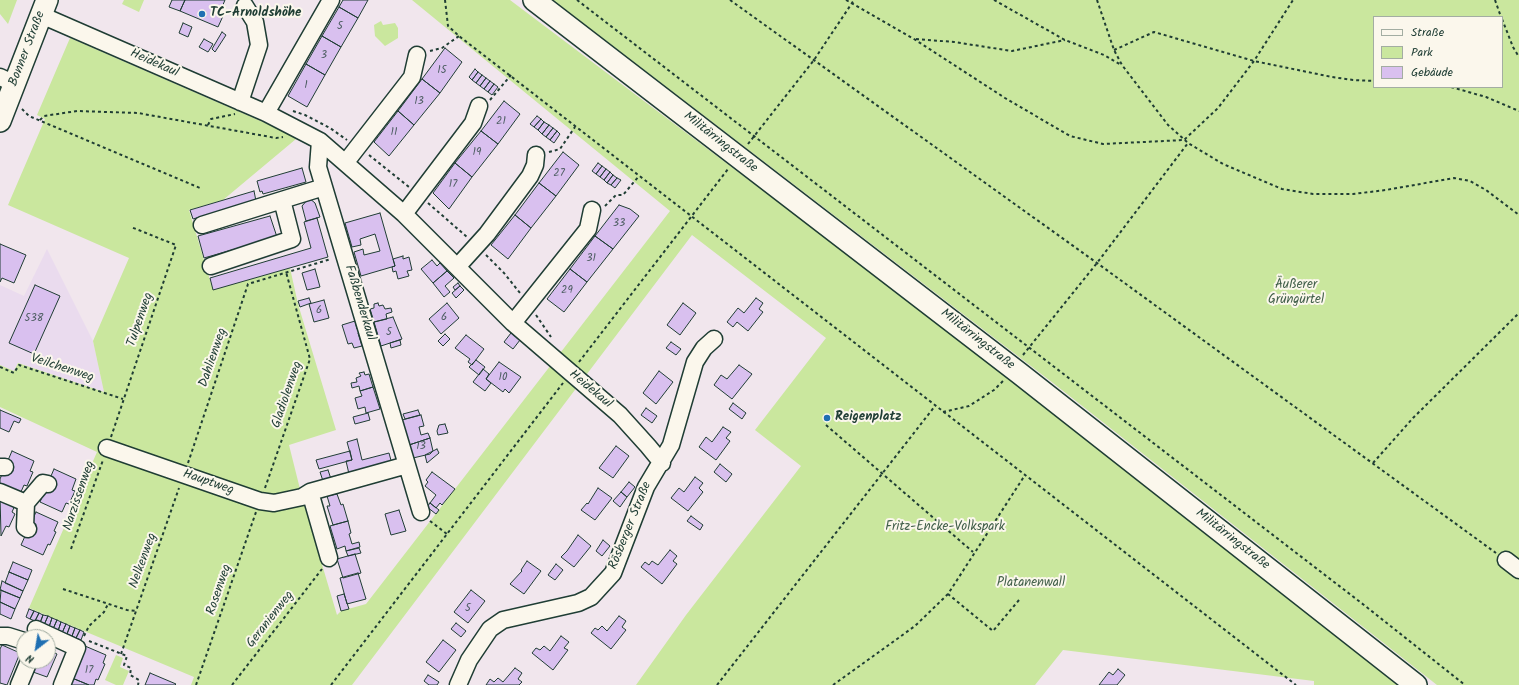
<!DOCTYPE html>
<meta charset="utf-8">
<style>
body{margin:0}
#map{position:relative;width:1519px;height:685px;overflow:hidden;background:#f1e6ed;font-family:Kalam,sans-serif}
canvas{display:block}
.legend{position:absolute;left:1373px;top:16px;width:130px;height:72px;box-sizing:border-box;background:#fbf7ec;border:1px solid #a3ada2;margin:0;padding:5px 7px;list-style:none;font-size:12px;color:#1f3d34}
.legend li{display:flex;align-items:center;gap:8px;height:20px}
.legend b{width:20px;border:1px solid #a3ada2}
.north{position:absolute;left:16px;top:629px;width:40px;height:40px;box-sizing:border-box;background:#fbf7ec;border:1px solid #a3ada2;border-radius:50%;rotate:211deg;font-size:11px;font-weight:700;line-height:16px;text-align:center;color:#1f3d34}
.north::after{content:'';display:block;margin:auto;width:14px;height:18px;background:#1f6fb2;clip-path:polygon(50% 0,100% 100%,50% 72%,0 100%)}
</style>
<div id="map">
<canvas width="1519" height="685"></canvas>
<ul class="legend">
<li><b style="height:5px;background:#fbf7ec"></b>Straße</li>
<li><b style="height:11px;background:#cae79e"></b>Park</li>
<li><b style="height:11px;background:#d9c0ef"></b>Gebäude</li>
</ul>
<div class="north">N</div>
</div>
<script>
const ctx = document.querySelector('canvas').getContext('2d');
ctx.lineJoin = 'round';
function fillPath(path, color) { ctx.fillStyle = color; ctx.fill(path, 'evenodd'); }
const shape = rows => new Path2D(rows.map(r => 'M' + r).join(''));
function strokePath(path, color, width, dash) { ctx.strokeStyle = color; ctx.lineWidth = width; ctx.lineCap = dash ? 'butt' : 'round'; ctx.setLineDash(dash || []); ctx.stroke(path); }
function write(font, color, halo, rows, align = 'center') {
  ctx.font = font + ' Kalam,sans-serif'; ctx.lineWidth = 4; ctx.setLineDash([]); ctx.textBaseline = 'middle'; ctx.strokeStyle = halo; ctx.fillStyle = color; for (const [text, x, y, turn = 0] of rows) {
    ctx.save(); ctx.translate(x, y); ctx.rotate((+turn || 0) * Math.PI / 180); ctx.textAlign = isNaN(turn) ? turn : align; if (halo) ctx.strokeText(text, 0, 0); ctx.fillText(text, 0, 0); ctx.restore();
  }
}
fillPath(shape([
 [47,249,93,341,104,392,18,363,14,371,0,365,0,285,24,296]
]), '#eadbee');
fillPath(shape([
 [0,0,17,0,8,24,0,14],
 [124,0,144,0,139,12,122,4],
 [412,0,510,0,961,340,1403,685,1314,685,1314,681,1063,650,1035,685,636,685,686,615,801,466,755,430,826,338,692,235,352,685,191,685,194,677,29,608,97,452,0,407,0,365,14,371,18,363,104,392,93,341,129,258,8,205,45,119,37,115,70,38,295,136,296,139,223,200,189,210,213,290,290,268,298,304,336,430,289,445,302,497,337,615,341,611,366,604,670,211],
 [553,0,1519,0,1519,685,1437,685,1053,383],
 [1374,17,1502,17,1502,87,1374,87],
 [381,21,383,25,395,23,398,28,398,38,385,46,375,36,374,25],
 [116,655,123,658,120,667,129,671,123,685,116,685,105,680]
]), '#cae79e');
const building = shape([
 [172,0,185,0,180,11,169,7,172,0],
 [185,0,225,0,219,14,223,16,218,27,180,11,185,0],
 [343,0,368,0,358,18,339,7,343,0],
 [339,7,358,18,341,47,322,36,339,7],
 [183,23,192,27,188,37,179,33,183,23],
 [222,32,226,35,215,52,212,49,222,32],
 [322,36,341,47,325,75,306,64,322,36],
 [204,39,213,44,208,52,199,47,204,39],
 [445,48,462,62,440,93,422,79,445,48],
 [306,64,325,75,307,107,288,96,306,64],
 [475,69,478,72,472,80,469,77,475,69],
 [478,72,482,75,476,83,472,80,478,72],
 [482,75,486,78,480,86,476,83,482,75],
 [486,78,490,81,484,89,480,86,486,78],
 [422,79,440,93,414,125,398,111,422,79],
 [490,81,494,84,488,92,484,89,490,81],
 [494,84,498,87,492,95,488,92,494,84],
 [504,101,520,114,498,144,481,131,504,101],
 [398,111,414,125,389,156,374,142,398,111],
 [537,116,541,119,534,127,530,124,537,116],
 [541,119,544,122,538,130,534,127,541,119],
 [544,122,549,125,542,134,538,130,544,122],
 [549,125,553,128,546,137,542,134,549,125],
 [553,128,557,131,550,140,546,137,553,128],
 [481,131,498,144,472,177,455,163,481,131],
 [557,131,560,134,554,143,550,140,557,131],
 [563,152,579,165,556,196,539,183,563,152],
 [455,163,472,177,449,209,433,193,455,163],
 [598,163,602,166,596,174,592,171,598,163],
 [602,166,606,169,600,177,596,174,602,166],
 [302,168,306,182,263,194,262,191,260,192,257,181,302,168],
 [606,169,610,172,604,180,600,177,606,169],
 [610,172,613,175,607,183,604,180,610,172],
 [613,175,617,178,611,185,607,183,613,175],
 [617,178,621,180,615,188,611,185,617,178],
 [539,183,556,196,531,228,515,215,539,183],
 [254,191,256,201,193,219,190,210,254,191],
 [309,198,315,203,320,217,306,221,302,206,309,198],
 [619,205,630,209,639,216,613,249,595,236,619,205],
 [380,213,395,266,361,276,354,252,363,249,364,255,380,251,375,234,360,239,361,245,352,247,345,223,380,213],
 [515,215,531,228,508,259,491,245,515,215],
 [270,216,277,237,204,258,198,236,270,216],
 [317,218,328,257,213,290,210,278,311,248,304,222,317,218],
 [595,236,613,249,587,282,570,269,595,236],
 [0,244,26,255,14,283,2,278,0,282,0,244],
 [403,256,403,259,409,257,412,270,407,271,409,276,398,279,396,271,393,272,392,267,395,266,393,259,403,256],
 [432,260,437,266,440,263,447,271,433,283,421,269,432,260],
 [315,269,320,287,307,290,302,273,315,269],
 [570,269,587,282,564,312,547,299,570,269],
 [447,271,454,278,445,286,450,292,444,297,433,283,447,271],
 [458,283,460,286,455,290,453,287,458,283],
 [35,285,60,296,34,354,9,343,35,285],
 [460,286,464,290,456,298,452,293,460,286],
 [309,298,311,303,300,307,298,301,309,298],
 [756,298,763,303,759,309,763,312,748,331,737,322,733,327,727,322,738,308,744,313,756,298],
 [324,300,329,318,314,322,309,304,324,300],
 [378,303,379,306,383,305,385,309,391,308,392,312,386,314,387,319,374,322,370,309,374,308,374,304,378,303],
 [447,303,459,318,441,334,429,319,447,303],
 [683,303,696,313,680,335,667,325,683,303],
 [393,317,402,339,381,346,374,322,393,317],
 [355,321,357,329,360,328,361,333,358,333,362,346,354,348,352,343,348,344,342,325,355,321],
 [511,333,520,340,513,349,504,342,511,333],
 [445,334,450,339,443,346,438,341,445,334],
 [466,335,484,349,472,365,468,362,470,359,455,348,466,335],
 [400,340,401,345,391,348,390,343,400,340],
 [671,342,681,349,676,355,666,348,671,342],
 [476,360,485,367,479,375,469,367,476,360],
 [499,362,521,377,509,393,505,389,503,392,486,379,499,362],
 [739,365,752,374,732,399,714,385,721,375,727,379,739,365],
 [483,369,489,374,486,379,491,383,485,391,473,382,483,369],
 [659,371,673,382,656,404,643,393,659,371],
 [364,372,365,375,369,374,373,387,360,391,359,386,352,388,351,383,357,382,356,378,361,376,359,373,364,372],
 [373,387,380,409,366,413,365,407,358,409,355,398,362,396,360,391,373,387],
 [733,403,746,413,742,419,729,409,733,403],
 [646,408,657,416,652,423,641,415,646,408],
 [0,410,21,419,19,423,14,421,9,432,0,428,0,410],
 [418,410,420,415,405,419,403,414,418,410],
 [368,413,370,420,355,424,353,417,368,413],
 [421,415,424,426,419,427,421,435,428,433,430,438,409,445,402,420,421,415],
 [445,424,448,433,438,435,437,431,439,425,445,424],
 [723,427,731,432,726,438,730,441,716,460,699,447,706,437,712,442,723,427],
 [430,438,433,451,430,454,413,458,409,445,430,438],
 [357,439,362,460,389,453,392,464,349,474,346,461,352,460,347,442,357,439],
 [616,446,629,456,613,478,599,468,616,446],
 [437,449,439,453,427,463,425,455,437,449],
 [12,451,34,461,30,471,33,472,27,486,24,485,20,494,0,485,0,479,12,451],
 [350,451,352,460,319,469,316,460,350,451],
 [720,464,732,474,726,482,714,472,720,464],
 [54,469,76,479,72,490,75,491,69,504,66,503,62,512,40,502,54,469],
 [328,470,331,479,323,481,320,472,328,470],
 [432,472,455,489,442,505,440,503,436,508,430,503,436,495,425,486,428,482,426,480,432,472],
 [695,477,703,483,699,488,703,492,688,511,671,498,679,488,684,492,695,477],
 [629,482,635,487,627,497,621,492,629,482],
 [598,488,612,498,595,520,581,510,587,503,588,504,598,488],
 [621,492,627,497,620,507,613,501,621,492],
 [337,494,341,505,343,504,348,521,333,525,327,506,330,506,327,496,337,494],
 [0,496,16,503,12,512,15,514,9,527,6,526,1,536,0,496],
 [430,503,439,510,436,514,427,507,430,503],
 [399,510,406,531,391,535,385,514,399,510],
 [36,512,58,522,54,531,56,532,50,545,48,544,43,555,21,545,36,512],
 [691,516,703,525,700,530,687,521,691,516],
 [348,521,351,533,349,534,352,544,359,542,360,547,346,551,345,546,337,549,330,526,348,521],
 [578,535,591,546,574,567,561,557,567,551,578,535],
 [603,540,610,546,602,556,596,551,603,540],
 [359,548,361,553,348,556,346,551,359,548],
 [670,550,677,556,673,561,677,564,662,584,641,567,645,562,649,565,652,561,658,565,670,550],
 [355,554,361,573,343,578,337,559,355,554],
 [527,561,541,571,524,594,510,584,522,571,521,570,527,561],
 [13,562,32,570,28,580,9,572,13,562],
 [556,564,563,570,555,580,548,575,556,564],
 [9,572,28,580,23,591,5,583,9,572],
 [358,573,366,599,347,604,340,578,358,573],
 [2,581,23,591,20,598,0,590,2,581],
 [1,590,20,598,15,609,0,602,1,590],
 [471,590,485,601,468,623,454,612,471,590],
 [344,594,349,609,341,611,337,596,344,594],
 [0,602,15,609,11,619,0,614,0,602],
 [29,609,34,611,30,619,26,617,29,609],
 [34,611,39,613,35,621,30,619,34,611],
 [39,613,43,615,40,623,35,621,39,613],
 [43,615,48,616,44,625,40,623,43,615],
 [48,616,52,618,49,627,44,625,48,616],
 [619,616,626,621,622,627,626,630,611,649,591,633,595,628,598,630,602,626,607,631,619,616],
 [52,618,57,620,53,629,49,627,52,618],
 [57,620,61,622,58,631,53,629,57,620],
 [61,622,66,624,62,633,58,631,61,622],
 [456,623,466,631,461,637,451,629,456,623],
 [66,624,70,626,67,634,62,633,66,624],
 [70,626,75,628,72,636,67,634,70,626],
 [75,628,80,630,76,638,72,636,75,628],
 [80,630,84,632,81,640,76,638,80,630],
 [561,636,569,642,564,648,568,650,553,670,532,653,536,648,540,650,544,646,550,651,561,636],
 [443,640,456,650,439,672,426,662,443,640],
 [2,645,20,653,7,685,0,683,0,649,2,645],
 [85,646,106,655,103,663,105,664,98,680,96,679,94,685,89,685,72,678,85,646],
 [48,650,57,654,47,677,33,672,37,661,48,661,48,650],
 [515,668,522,673,518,679,522,682,519,685,486,685,490,679,494,682,498,678,503,682,515,668],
 [1118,669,1125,675,1117,685,1099,685,1109,672,1113,675,1118,669],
 [150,673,176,684,175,685,145,685,150,673],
 [428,675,439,682,437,685,429,685,424,681,428,675],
 [72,678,89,685,69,685,72,678]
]);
fillPath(building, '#d9c0ef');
strokePath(building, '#1f3d34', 1);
const minor = shape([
 [41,15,266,113,320,141,404,214,513,323,620,415,648,446,662,463],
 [0,77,15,84],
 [240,102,259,45,255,22,245,6],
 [266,113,331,0],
 [320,141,318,167,421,512],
 [346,162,412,77,417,55],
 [404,214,473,123,479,106],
 [202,225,282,200],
 [211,266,292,239,282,200,324,187],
 [458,266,487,234,530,176,535,165,536,155],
 [513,323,588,229,592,210],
 [107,448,260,501,274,503,302,497,310,492],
 [0,467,5,467],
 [0,492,26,503],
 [28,529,25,527,26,503,43,483,48,484],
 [329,558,310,492,407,465],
 [1506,560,1519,570],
 [36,629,77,648,62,685],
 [0,636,8,636,24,641],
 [19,685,29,661],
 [458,685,469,660,490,629,503,620,578,603,591,597,613,573,646,487,671,445,695,362,704,348,714,339]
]);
const major = shape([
 [534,0,1019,373,1416,685],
 [0,121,47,0]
]);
strokePath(minor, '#1f3d34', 19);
strokePath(major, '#1f3d34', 24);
strokePath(shape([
 [445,0,448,26,459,36,1296,685],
 [577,0,1364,605,1465,685],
 [730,0,1097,263,1496,553],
 [846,0,914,39,1005,98,1070,136,1103,144,1184,140,1218,108,1254,61,1293,0],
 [994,0,1065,40,1104,55,1121,65],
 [1097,0,1114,50,1122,65,1168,125,1188,143,1223,164,1282,189,1313,194,1353,194,1386,190,1454,178,1470,181,1486,190,1519,215],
 [1495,0,1501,17],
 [1502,19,1513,47,1519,57],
 [916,39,954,42,1012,51,1065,40],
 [1114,50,1154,32,1254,61,1332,77,1353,80,1374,81],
 [430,51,442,48,459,36],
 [1451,87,1486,97,1519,111],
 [490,100,511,75],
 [22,109,29,116,200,188],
 [293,111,305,115,330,128,347,140],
 [40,120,44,116,77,111,138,113,276,138,283,137],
 [208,125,211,119,235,114],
 [748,144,814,60,854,0],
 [549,152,560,149,575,127],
 [369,155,409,187],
 [428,203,467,237],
 [605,206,616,195,623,195,639,176],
 [486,255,504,273,520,293],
 [536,315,551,337],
 [1023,355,1097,263,1188,143],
 [579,362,728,169],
 [0,367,14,373,19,365,123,399],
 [943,412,969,406,994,390,1003,381],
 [826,425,973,552],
 [111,437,176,245,131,227],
 [188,463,248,284,331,259],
 [1373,463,1413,418,1519,313],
 [265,488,310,359,286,272],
 [430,521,447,534],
 [71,549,103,460],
 [63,589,127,610,136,611],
 [1019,600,993,631,948,594,1025,475],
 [84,636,89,626,104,612,108,604],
 [89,641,127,656,124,665,131,668,130,675,139,680,138,685],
 [121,654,179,488],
 [196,685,256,512],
 [232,685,322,569],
 [331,685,563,383],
 [717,685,935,406],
 [833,685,915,626,948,594]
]), '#1f3d34', 2, [3, 3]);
strokePath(minor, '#fbf7ec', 16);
strokePath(major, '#fbf7ec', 21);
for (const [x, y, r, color] of [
 [202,14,4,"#1f6fb2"],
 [827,418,4,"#1f6fb2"]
]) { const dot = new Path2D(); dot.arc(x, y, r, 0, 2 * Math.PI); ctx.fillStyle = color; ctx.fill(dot); strokePath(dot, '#fbf7ec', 1.5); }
write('11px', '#4e5e63', null, [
 ["5",340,27],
 ["3",324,56],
 ["15",442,71],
 ["1",306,86],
 ["13",419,102],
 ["21",501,122],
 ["11",394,133],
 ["19",477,153],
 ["27",559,174],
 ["17",453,185],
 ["33",619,224],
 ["31",591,259],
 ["29",567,291],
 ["6",319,311],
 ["6",444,318],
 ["538",34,319],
 ["5",389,333],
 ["10",503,378],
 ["13",421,447],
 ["5",468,609],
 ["17",89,671]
]);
write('bold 13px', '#1f3d34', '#fbf7ec', [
 ["TC-Arnoldshöhe",210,14],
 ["Reigenplatz",835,418]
], 'left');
write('13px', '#1f3d34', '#fbf7ec', [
 ["Bonner Straße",28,49,-69],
 ["Heidekaul",154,64,24],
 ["Militärringstraße",720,143,38],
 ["Faßbenderkaul",359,303,73],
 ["Tulpenweg",141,320,-71],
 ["Militärringstraße",977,340,38],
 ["Dahlienweg",214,358,-71],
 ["Veilchenweg",62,369,18],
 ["Heidekaul",590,390,40],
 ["Gladiolenweg",288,395,-71],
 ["Hauptweg",208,483,19],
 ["Narzissenweg",80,496,-71],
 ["Rösberger Straße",631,526,-68],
 ["Militärringstraße",1232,540,38],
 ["Nelkenweg",144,561,-70],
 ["Rosenweg",220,590,-71],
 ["Geranienweg",271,620,-52]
]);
write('13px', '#415f49', '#fbf7ec', [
 ["Äußerer",1296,286],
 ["Grüngürtel",1296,301],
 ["Fritz-Encke-Volkspark",945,528],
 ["Platanenwall",1031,584]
]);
</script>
